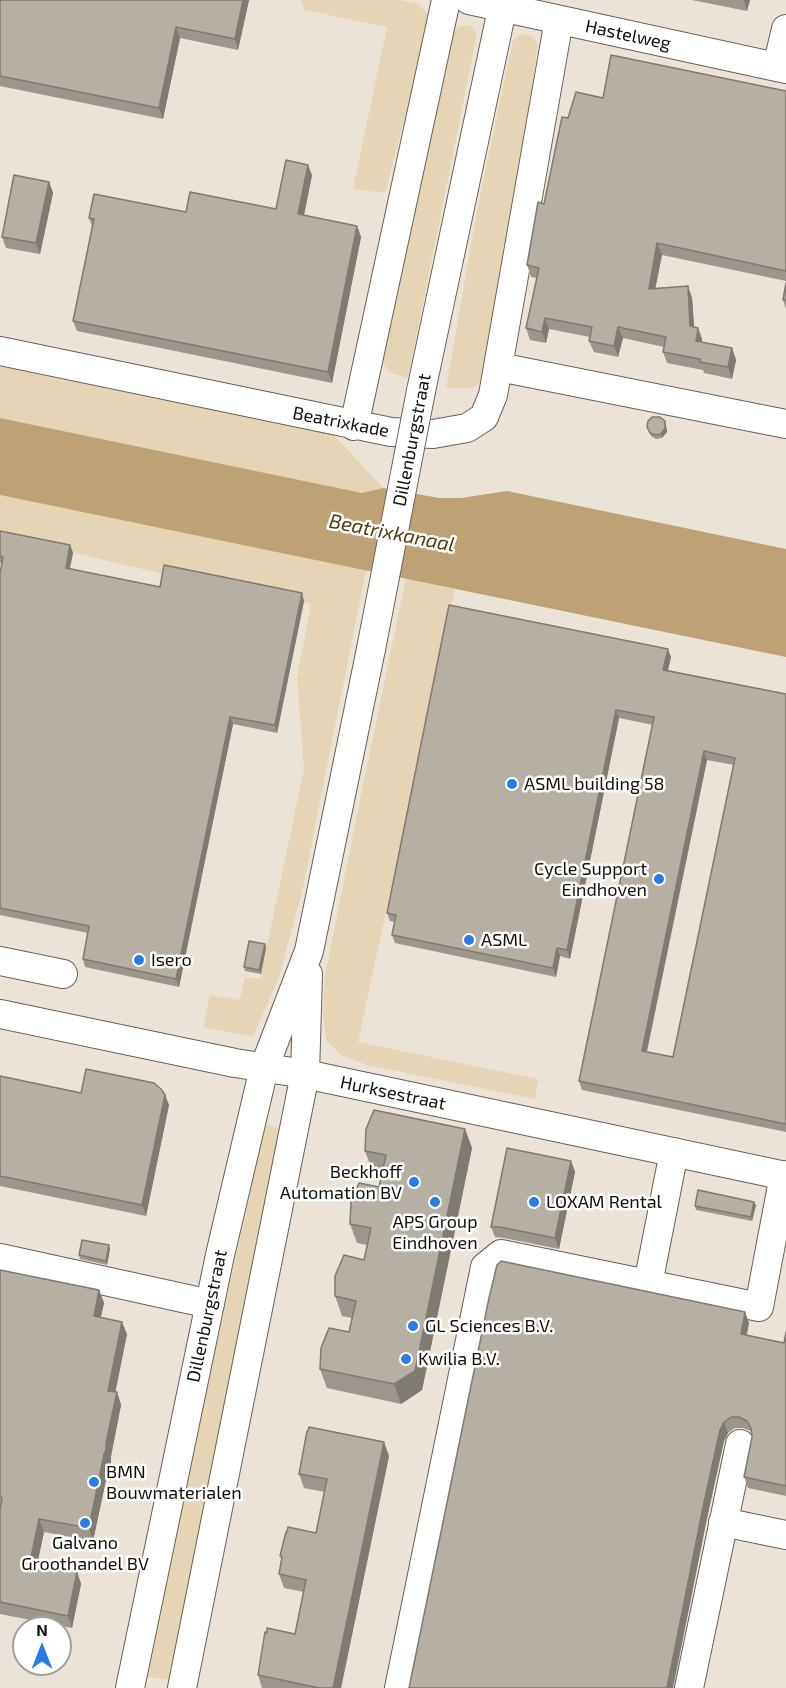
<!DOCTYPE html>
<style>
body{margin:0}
#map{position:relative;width:786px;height:1688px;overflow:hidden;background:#ebe3d7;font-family:"Exo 2",sans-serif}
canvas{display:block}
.north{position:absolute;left:12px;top:1616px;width:60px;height:60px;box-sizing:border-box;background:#fff;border:2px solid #a09f9d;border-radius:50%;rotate:0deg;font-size:16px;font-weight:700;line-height:24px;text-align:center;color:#110f0b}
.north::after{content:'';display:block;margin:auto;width:21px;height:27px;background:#277ce7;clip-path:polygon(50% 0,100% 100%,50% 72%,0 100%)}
</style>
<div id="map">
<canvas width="786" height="1688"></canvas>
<div class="north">N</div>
</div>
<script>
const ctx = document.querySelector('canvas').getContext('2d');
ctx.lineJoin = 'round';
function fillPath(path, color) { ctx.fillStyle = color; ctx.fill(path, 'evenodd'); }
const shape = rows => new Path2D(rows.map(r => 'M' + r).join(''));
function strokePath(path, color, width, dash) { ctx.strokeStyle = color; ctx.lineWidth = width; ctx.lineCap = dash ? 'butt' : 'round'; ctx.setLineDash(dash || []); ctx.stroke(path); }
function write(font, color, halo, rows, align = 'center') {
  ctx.font = font + ' "Exo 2",sans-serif'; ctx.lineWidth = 5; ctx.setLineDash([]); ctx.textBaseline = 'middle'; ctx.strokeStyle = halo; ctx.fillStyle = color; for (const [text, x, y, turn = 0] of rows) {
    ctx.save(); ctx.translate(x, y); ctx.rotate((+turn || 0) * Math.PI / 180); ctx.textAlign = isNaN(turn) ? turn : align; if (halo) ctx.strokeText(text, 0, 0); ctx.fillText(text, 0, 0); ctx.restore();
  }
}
fillPath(shape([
 [301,0,400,0,418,4,431,18,385,193,353,189,387,27,304,10],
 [470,25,477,34,408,378,391,373,381,362,453,32,459,26],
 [521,34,531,36,538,43,532,87,502,276,484,381,472,388,446,388,478,206,513,40],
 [0,365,332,433,383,488,362,493,0,418],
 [0,495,366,570,303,888,279,977,253,1037,203,1027,210,995,240,1000,245,977,260,979,304,769,297,678,311,604,167,575,71,552,0,538],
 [406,578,455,589,358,1042,538,1079,535,1099,367,1065,341,1055,326,1040,323,1015,325,976,360,800],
 [265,1125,283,1129,171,1680,148,1677,175,1534]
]), '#e6d4b7');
fillPath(shape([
 [0,418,362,493,383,488,439,498,461,498,507,491,786,549,786,657,0,495]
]), '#bda274');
const minor = shape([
 [469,0,786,69],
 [777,67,786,29],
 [0,351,391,432,433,434,467,428,484,417,493,395,559,20],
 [499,367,786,424],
 [421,391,504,0],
 [354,426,446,0],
 [0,961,63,974],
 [0,1014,235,1063,305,1074,786,1176],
 [0,1258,210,1304],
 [648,1284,674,1152],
 [723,1522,786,1535],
 [130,1688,220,1255,264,1068,309,951,371,649],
 [182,1688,305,1074,308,974],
 [399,1688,485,1267,501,1254,759,1307,784,1175],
 [689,1688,740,1444]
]);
strokePath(minor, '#686157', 30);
strokePath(minor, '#fff', 28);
const minorBridge = shape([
 [371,649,421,391]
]);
strokePath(minorBridge, '#686157', 30, []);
strokePath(minorBridge, '#fff', 28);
fillPath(shape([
 [0,0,249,0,238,50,180,38,163,119,0,86],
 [692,0,750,0,747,11],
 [786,91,786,281,662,255,655,289,688,286,692,298,694,327,698,328,702,339,702,342,732,348,736,360,732,379,704,373,703,370,667,363,663,352,664,347,623,338,618,357,594,352,589,341,590,337,549,329,546,343,530,340,526,328,537,278,531,277,527,265,568,118,603,98],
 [312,175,304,215,357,226,361,237,332,383,77,331,73,321,92,226,89,218,186,212,276,209],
 [49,182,53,193,40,254,6,248,2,237],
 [786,283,786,309,783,300],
 [666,425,667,432,662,438,656,439,651,436,647,427],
 [0,531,70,545,73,553,70,569,160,587,304,601,277,733,233,724,179,987,85,967,83,959,88,933,0,915,0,573,2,564,0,563],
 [671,657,668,670,786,694,786,1132,582,1090,579,1081,653,725,619,718,570,959,560,956,556,977,395,943,392,935,395,922,390,921,387,913],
 [707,760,734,765,673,1057,647,1052],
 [265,944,266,948,261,974,245,971,244,967],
 [0,1076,81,1093,165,1095,169,1105,146,1216,0,1186],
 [465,1129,472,1148,422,1390,401,1404,327,1388,320,1369,349,1332,352,1318,342,1316,335,1296,364,1260,367,1245,357,1243,350,1224,379,1187,382,1172,372,1170,365,1151],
 [571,1161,575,1172,559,1249,504,1238,495,1237,491,1227],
 [756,1205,752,1221,696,1210,695,1206],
 [110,1249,107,1265,80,1259,79,1255],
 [0,1270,99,1290,104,1303,101,1317,127,1334,115,1392,117,1392,121,1405,111,1456,111,1463,109,1466,93,1541,44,1532,37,1564,77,1572,81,1584,72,1628,0,1614],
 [745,1312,749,1323,747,1335,784,1343,786,1332,786,1496,748,1488,744,1477,752,1437,752,1433,751,1431,743,1428,735,1428,728,1433,724,1441,707,1518,673,1688],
 [389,1456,341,1688,262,1688,258,1675,295,1634,304,1592,284,1588,279,1574,282,1559,280,1556,316,1533,325,1492,304,1488,299,1474]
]), '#9d968c');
fillPath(shape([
 [243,0,249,0,238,50,235,39],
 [744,0,750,0,747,11,744,1],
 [176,27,180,38,163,119,159,108],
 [308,165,312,175,302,225,298,214],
 [49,182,53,193,40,254,36,243],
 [357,226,361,237,332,383,328,372],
 [657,243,662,255,653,300,649,289],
 [688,286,692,298,695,338,690,326],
 [545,318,549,329,546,343,542,332],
 [618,327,623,338,618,357,614,346],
 [698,328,702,339,700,352,696,341],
 [732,348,736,360,732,379,728,367],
 [665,421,666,425,667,432,662,438,661,434],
 [70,545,73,553,68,575,66,568],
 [302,593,304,601,277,733,275,725],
 [668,649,671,657,666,678,663,670],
 [616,710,619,718,570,959,567,950],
 [230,717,233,724,179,987,176,979],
 [704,751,707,760,645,1059,642,1051],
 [265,944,266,948,261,974,259,970],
 [557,948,560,956,556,977,553,968],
 [165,1095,169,1105,146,1216,142,1205],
 [465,1129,472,1148,422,1390,401,1404,394,1384],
 [571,1161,575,1172,559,1249,555,1238],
 [754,1202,756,1205,752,1221,751,1217],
 [109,1245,110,1249,107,1265,106,1261],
 [99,1290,104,1303,98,1329,94,1316],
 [745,1312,749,1323,744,1344,741,1334],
 [122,1322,127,1334,113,1404,108,1391],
 [117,1392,121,1405,111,1456,111,1463,109,1466,93,1541,89,1528],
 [724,1422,728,1433,724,1441,707,1518,673,1688,667,1688,703,1507,720,1430],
 [384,1442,389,1456,341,1688,333,1688],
 [39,1519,44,1532,35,1575,30,1562],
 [77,1572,81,1584,72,1628,68,1616]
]), '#7f7a72');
const building = shape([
 [0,0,243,0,235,39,176,27,159,108,0,76,0,0],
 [611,55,786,91,786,271,657,243,649,289,688,286,690,326,698,328,696,341,732,348,728,367,700,362,700,359,663,352,666,337,618,327,614,346,589,341,592,327,545,318,542,332,526,328,539,268,527,265,538,202,544,204,562,117,568,118,576,92,603,98,611,55],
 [286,160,308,165,298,214,357,226,328,372,73,321,94,219,89,218,94,194,186,212,190,192,276,209,286,160],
 [14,175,49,182,36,243,2,237,14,175],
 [786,283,786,300,783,300,786,283],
 [652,417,660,417,665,421,665,428,661,434,655,435,650,433,647,427,648,421,652,417],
 [0,531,70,545,66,568,160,587,164,565,302,593,275,725,230,717,176,979,83,959,89,926,0,908,0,573,3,557,0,556,0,531],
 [449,605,668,649,663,670,786,694,786,1124,579,1081,654,717,616,710,567,950,557,948,553,968,392,935,396,915,387,913,449,605],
 [704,751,735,758,673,1057,642,1051,704,751],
 [249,941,265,944,259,970,244,967,249,941],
 [86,1069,154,1083,161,1089,165,1095,142,1205,0,1176,0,1076,81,1093,86,1069],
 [374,1110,465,1129,415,1371,394,1384,320,1369,321,1348,329,1328,349,1332,356,1301,335,1296,335,1276,344,1255,364,1260,371,1228,350,1224,351,1202,359,1183,379,1187,386,1155,365,1151,366,1129,374,1110],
 [507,1148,571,1161,555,1238,500,1227,491,1227,507,1148],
 [698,1190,754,1202,751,1217,695,1206,698,1190],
 [82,1240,109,1245,106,1261,79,1255,82,1240],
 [501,1261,745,1312,741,1334,784,1343,786,1332,786,1486,744,1477,752,1437,751,1428,747,1421,739,1417,731,1417,724,1422,720,1430,703,1507,667,1688,409,1688,489,1298,497,1265,501,1261],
 [0,1270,99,1290,94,1316,122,1322,108,1391,117,1392,106,1443,106,1450,104,1454,89,1528,39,1519,30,1562,77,1572,68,1616,0,1602,0,1510,2,1498,0,1497,0,1270],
 [309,1427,384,1442,333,1688,319,1688,258,1675,265,1632,267,1633,267,1628,295,1634,306,1580,279,1574,282,1557,280,1556,286,1532,287,1532,288,1527,316,1533,327,1479,299,1474,307,1431,308,1431,309,1427]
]);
fillPath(building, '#b6afa3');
strokePath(building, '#7f7a72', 1.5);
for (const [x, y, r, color] of [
 [512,784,6,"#277ce7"],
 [659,879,6,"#277ce7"],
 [469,940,6,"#277ce7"],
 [139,960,6,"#277ce7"],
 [414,1182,6,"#277ce7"],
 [435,1202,6,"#277ce7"],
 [534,1202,6,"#277ce7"],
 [413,1326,6,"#277ce7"],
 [406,1359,6,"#277ce7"],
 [94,1482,6,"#277ce7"],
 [85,1523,6,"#277ce7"]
]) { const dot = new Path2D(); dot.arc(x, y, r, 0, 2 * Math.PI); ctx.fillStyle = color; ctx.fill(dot); strokePath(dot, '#fff', 2); }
write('18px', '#110f0b', '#fff', [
 ["Hastelweg",628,35,12],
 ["Beatrixkade",341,422,11],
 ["Dillenburgstraat",412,440,-79],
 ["Hurksestraat",393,1093,12],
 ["Dillenburgstraat",207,1316,-78]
]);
write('18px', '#110f0b', '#fff', [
 ["ASML building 58",524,784],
 ["Cycle Support",647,869,"right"],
 ["Eindhoven",647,890,"right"],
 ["ASML",481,940],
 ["Isero",151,960],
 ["Beckhoff",402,1172,"right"],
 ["Automation BV",402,1193,"right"],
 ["LOXAM Rental",546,1202],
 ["APS Group",435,1222,"center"],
 ["Eindhoven",435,1243,"center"],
 ["GL Sciences B.V.",425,1326],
 ["Kwilia B.V.",418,1359],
 ["BMN",106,1472],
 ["Bouwmaterialen",106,1493],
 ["Galvano",85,1543,"center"],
 ["Groothandel BV",85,1564,"center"]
], 'left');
write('italic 20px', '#4d3913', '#fff', [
 ["Beatrixkanaal",392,533,11]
]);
</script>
